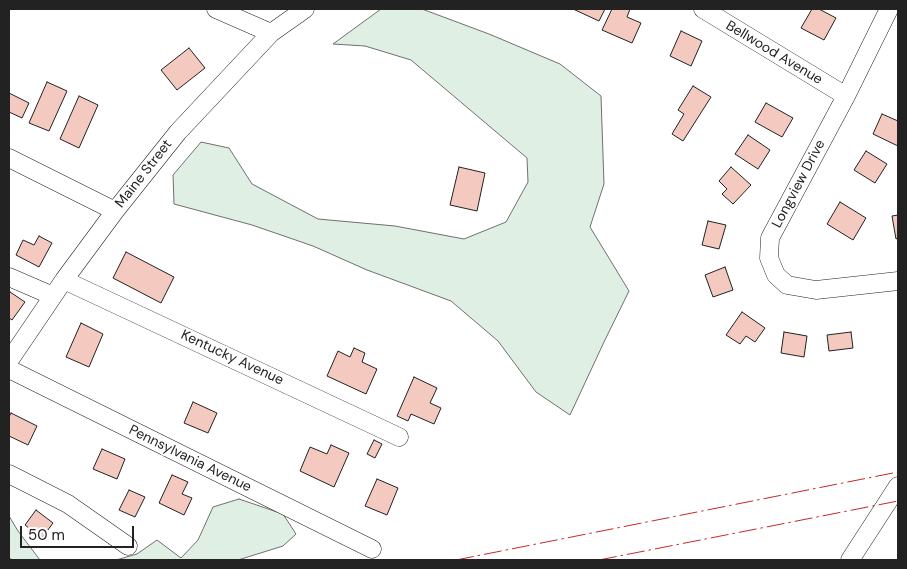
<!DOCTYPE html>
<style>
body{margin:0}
#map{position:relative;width:907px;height:569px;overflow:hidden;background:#fff;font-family:"DM Sans",sans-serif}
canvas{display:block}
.frame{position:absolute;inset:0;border:10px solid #222;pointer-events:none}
.scale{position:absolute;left:20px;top:526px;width:114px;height:22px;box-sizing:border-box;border:2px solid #222;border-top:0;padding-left:6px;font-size:15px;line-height:18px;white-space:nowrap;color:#222;-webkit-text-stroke:4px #fff;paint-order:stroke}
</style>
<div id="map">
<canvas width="907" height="569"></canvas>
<div class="frame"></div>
<div class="scale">50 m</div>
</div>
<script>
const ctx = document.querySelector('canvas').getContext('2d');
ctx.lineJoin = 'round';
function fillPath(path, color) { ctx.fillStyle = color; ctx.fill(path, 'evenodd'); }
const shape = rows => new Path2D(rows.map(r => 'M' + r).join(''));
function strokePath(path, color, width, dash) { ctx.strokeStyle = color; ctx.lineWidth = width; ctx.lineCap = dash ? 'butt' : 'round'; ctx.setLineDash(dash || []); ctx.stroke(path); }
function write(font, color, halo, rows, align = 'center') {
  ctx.font = font + ' "DM Sans",sans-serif'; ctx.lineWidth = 4; ctx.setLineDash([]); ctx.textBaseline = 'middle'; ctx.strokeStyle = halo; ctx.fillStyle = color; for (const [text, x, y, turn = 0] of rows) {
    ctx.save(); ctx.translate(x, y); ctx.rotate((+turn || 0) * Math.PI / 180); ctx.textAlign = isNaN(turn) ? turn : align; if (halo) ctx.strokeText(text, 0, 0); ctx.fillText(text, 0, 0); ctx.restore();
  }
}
const green = shape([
 [381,9,422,9,489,34,560,64,601,96,604,184,590,227,629,291,604,342,570,415,536,392,498,341,451,301,367,270,313,246,252,225,174,204,173,175,201,142,229,148,252,184,318,219,395,226,464,239,506,222,528,182,527,158,411,60,365,46,333,44,381,9],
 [239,499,283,514,296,534,283,546,238,560,116,560,137,554,157,540,181,558,198,540,213,507,239,499],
 [9,516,18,531,40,560,13,560,9,558,9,516]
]);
fillPath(green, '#e0efe3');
strokePath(green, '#6f6f6f', 1);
const building = shape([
 [573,9,605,9,599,21,573,9],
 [612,9,630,9,627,17,641,23,632,43,602,30,612,9],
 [812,9,819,9,836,18,824,40,801,28,812,9],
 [681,31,702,41,691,66,670,56,681,31],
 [189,48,205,68,177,90,161,70,189,48],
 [47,82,67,91,49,131,29,123,47,82],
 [693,86,711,97,683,141,672,134,684,114,678,110,693,86],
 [9,93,29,103,22,118,9,112,9,93],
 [79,96,98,105,79,148,60,139,79,96],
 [766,103,793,118,782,137,755,122,766,103],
 [882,114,898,121,898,146,873,134,882,114],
 [748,135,770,150,758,169,735,154,748,135],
 [866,151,887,164,875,183,854,170,866,151],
 [459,167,485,173,477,211,450,205,459,167],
 [731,167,751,185,733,204,722,194,727,189,719,181,731,167],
 [840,202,866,218,853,240,827,224,840,202],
 [898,215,898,238,896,239,892,216,898,215],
 [708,221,726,225,719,249,702,245,708,221],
 [39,236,52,243,39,267,16,255,23,240,34,245,39,236],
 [126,252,174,277,161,303,113,278,126,252],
 [725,267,733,290,713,297,705,275,725,267],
 [10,292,25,302,12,320,9,318,9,294,10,292],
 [742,312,765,328,755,342,746,336,740,344,726,335,742,312],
 [81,323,103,334,89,367,66,357,81,323],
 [784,332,807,336,804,357,781,353,784,332],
 [851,332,853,348,829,351,827,335,851,332],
 [354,348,365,353,362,362,377,369,366,394,327,376,338,351,350,357,354,348],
 [414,377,437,388,430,403,441,408,434,424,411,414,408,421,397,416,414,377],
 [193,402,217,413,208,433,184,423,193,402],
 [11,413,37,426,28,445,9,436,9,417,11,413],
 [374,440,382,444,375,458,367,454,374,440],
 [331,445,349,453,334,487,300,471,310,447,327,454,331,445],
 [102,449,125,459,117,479,93,469,102,449],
 [172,475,188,482,182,494,192,498,184,515,159,503,172,475],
 [377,479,398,488,387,515,365,506,377,479],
 [129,490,145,497,135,517,119,510,129,490],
 [36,510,53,523,42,538,25,525,36,510]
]);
fillPath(building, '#f3c9c0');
strokePath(building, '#222', 1);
const minor = shape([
 [216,9,271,33],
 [703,9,846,96],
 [889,9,846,96,770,238,769,258,776,275,787,285,816,290,898,281],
 [9,158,115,211],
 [9,277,53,296],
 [64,280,399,437],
 [9,361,64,280,115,211,178,132,271,33,305,9],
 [9,369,372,549],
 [9,474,68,504,128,546],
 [850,560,898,486]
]);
strokePath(minor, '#222', 19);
strokePath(minor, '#fff', 18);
strokePath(shape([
 [456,560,898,472],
 [599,560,898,501]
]), '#c62828', 1, [18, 4, 2.5, 4]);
write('14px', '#222', '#fff', [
 ["Bellwood Avenue",774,53,31],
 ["Maine Street",144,174,-52],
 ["Longview Drive",799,184,-62],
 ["Kentucky Avenue",232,358,25],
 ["Pennsylvania Avenue",190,459,26]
]);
</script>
